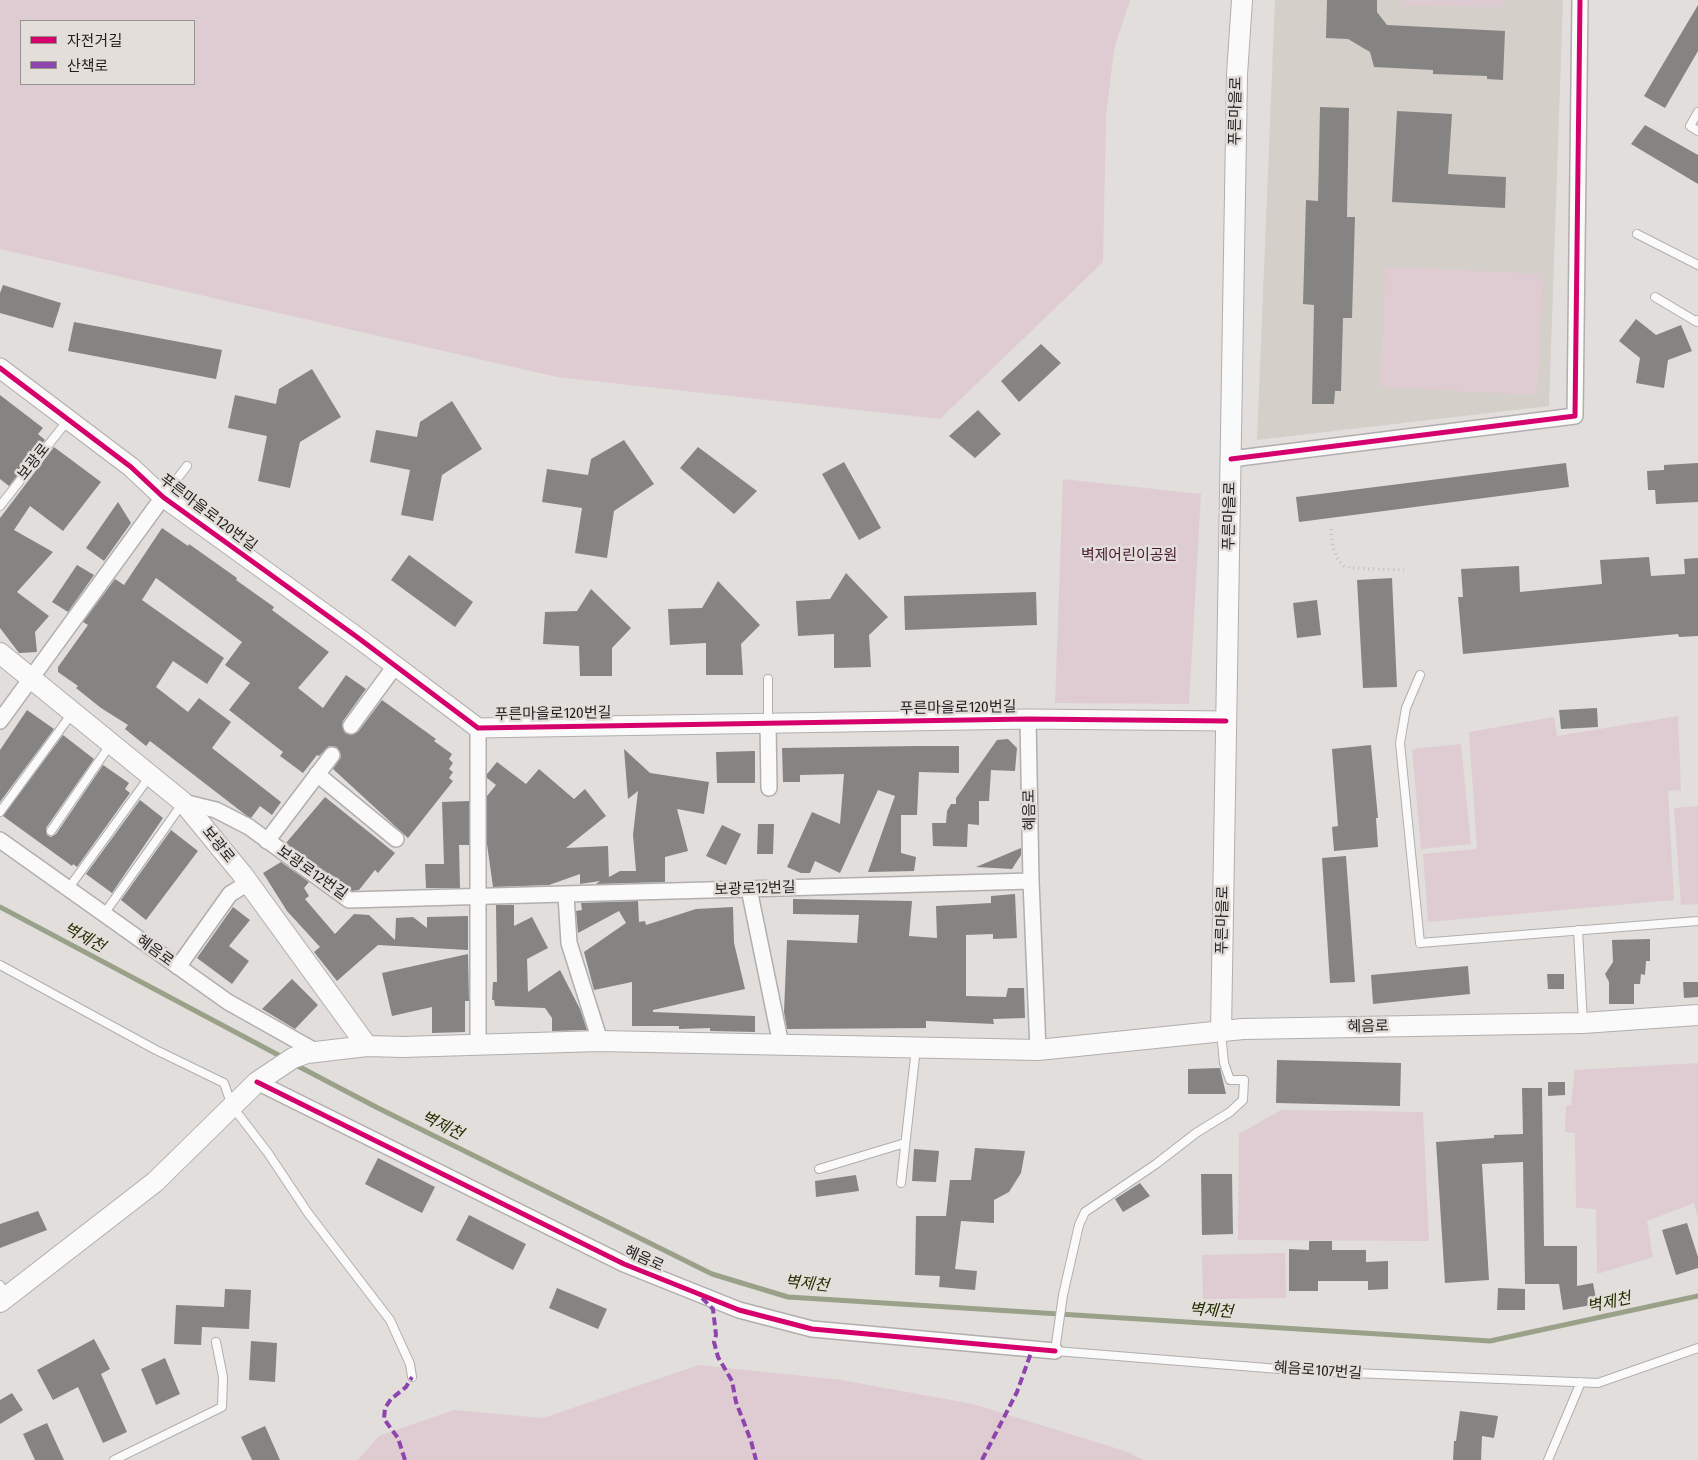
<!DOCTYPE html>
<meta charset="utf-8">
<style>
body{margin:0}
#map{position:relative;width:1698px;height:1460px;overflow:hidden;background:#e1dedc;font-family:"Fira Sans Condensed","Noto Sans KR",sans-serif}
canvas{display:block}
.legend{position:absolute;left:20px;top:20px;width:175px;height:65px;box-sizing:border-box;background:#e3deda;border:1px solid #95928f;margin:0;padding:6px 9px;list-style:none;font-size:15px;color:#211f1e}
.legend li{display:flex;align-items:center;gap:10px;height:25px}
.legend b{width:25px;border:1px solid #95928f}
</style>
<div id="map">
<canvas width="1698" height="1460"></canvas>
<ul class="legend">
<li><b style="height:6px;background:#d6006c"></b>자전거길</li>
<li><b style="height:6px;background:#8e44ad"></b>산책로</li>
</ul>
</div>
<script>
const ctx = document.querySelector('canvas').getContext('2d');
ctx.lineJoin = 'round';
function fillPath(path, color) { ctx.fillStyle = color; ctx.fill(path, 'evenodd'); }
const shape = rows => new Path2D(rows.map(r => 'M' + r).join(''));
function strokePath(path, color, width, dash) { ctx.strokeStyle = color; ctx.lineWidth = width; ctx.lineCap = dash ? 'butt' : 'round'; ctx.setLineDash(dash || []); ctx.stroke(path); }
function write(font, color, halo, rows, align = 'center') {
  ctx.font = font + ' "Fira Sans Condensed","Noto Sans KR",sans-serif'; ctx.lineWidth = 5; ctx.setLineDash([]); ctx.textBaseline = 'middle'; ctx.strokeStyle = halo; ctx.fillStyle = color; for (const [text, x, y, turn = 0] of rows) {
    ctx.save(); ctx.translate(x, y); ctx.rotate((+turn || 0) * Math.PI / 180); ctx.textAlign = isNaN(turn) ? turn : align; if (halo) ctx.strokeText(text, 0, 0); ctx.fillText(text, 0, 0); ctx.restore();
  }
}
fillPath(shape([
 [1275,0,1563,0,1549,406,1257,440]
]), '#d5cfc9');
fillPath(shape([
 [0,0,1130,0,1114,49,1106,116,1103,262,940,419,557,377,0,249],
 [21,21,194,21,194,84,21,84],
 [1402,0,1504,0,1504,7,1402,6],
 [1386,267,1543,274,1537,395,1380,387],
 [1063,479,1201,494,1189,704,1055,703],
 [1678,716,1681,790,1668,791,1674,900,1428,922,1423,854,1477,849,1469,732,1554,717,1557,736],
 [1461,744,1471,844,1421,849,1412,749],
 [1698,806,1698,904,1681,905,1674,808],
 [1698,1063,1698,1219,1694,1203,1647,1221,1653,1257,1597,1274,1596,1209,1576,1208,1575,1133,1565,1132,1566,1106,1571,1105,1575,1070],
 [1281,1110,1423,1112,1429,1241,1238,1240,1239,1134],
 [1285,1253,1286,1298,1203,1299,1202,1255],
 [699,1365,841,1380,973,1404,1125,1451,1144,1460,358,1460,379,1436,454,1410,543,1418]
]), '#dfccd3');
strokePath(shape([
 [0,907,284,1058],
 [294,1064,376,1107,712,1274,788,1297,1490,1341,1698,1296]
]), '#9aa189', 5);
fillPath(shape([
 [1327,0,1377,0,1377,12,1387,25,1505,31,1503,80,1487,79,1487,76,1433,74,1433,70,1374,67,1370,52,1348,39,1326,38],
 [1698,5,1698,51,1665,108,1644,96],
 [1320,107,1349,108,1347,217,1355,217,1352,318,1343,318,1341,391,1335,391,1334,404,1312,404,1314,305,1303,304,1306,200,1318,201],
 [1397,111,1452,114,1448,174,1506,177,1505,208,1392,202],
 [1645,125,1698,155,1698,184,1631,144],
 [3,285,61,303,53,328,0,313,0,293],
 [1636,319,1656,335,1681,325,1692,351,1668,360,1664,388,1636,383,1640,358,1619,341],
 [74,322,222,350,216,379,68,351],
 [1041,344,1061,363,1019,402,1001,381],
 [312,369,341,417,300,442,290,488,258,481,267,436,228,428,235,395,276,404,279,389],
 [0,395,43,428,38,434,45,440,9,486,0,479],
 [452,401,482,449,442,475,433,521,401,515,410,470,370,462,376,430,417,437,420,422],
 [978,410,1001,434,975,458,949,436],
 [624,440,654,484,614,511,607,558,575,553,582,508,542,502,547,469,588,475,591,459],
 [54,447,101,482,63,531,30,506,14,530,53,552,17,592,49,616,35,632,37,652,19,653,0,628,0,518],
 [698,447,757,491,734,514,680,468],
 [844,462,881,528,859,540,822,474],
 [1566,463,1569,487,1299,522,1296,497],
 [1698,463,1698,502,1656,504,1655,490,1648,490,1647,471,1664,470,1664,465],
 [118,502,131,523,104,561,86,548],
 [162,528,188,546,189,544,237,578,236,580,274,607,272,610,329,652,298,688,323,708,346,675,366,689,343,721,342,725,345,733,350,735,358,732,382,700,436,739,434,741,452,754,449,759,453,763,449,769,453,772,449,778,453,781,408,838,333,769,341,757,337,747,329,746,319,756,317,755,303,773,280,756,283,752,229,710,250,683,225,665,242,642,156,578,142,600,224,658,207,684,173,661,156,687,188,712,199,698,231,722,212,748,281,802,272,815,260,806,251,818,247,816,150,741,146,746,125,729,128,725,101,708,76,688,78,686,58,672,58,667,88,625,83,622,115,579,124,585],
 [409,555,473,602,455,627,391,580],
 [1649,557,1651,576,1685,574,1684,559,1698,558,1698,636,1679,637,1678,634,1463,654,1458,597,1463,597,1461,569,1519,566,1520,592,1602,584,1600,560],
 [77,565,94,575,68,612,52,602],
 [846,573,888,617,869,635,871,667,834,668,834,634,798,636,796,601,830,599],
 [1392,578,1397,687,1363,688,1357,580],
 [718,581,760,625,741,644,743,675,706,675,706,643,670,645,668,609,702,608],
 [591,589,631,628,612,648,612,676,580,676,579,646,543,644,545,612,577,611],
 [1036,592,1037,625,905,630,904,596],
 [1317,600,1321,635,1297,638,1293,603],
 [1597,708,1598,727,1561,729,1559,710],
 [27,710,54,729,0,802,0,750],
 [63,735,94,759,46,828,47,835,51,837,56,834,103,765,129,783,125,789,130,793,77,867,73,864,72,866,3,816],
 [1008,739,1017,748,1015,771,991,770,989,801,979,801,979,825,968,824,967,847,933,846,932,823,946,823,947,811,951,804,956,804,956,798,997,740],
 [1371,745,1378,818,1376,818,1378,847,1334,851,1332,827,1338,826,1332,749],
 [915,746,959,746,959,773,919,772,917,815,901,815,901,853,916,857,914,871,868,872,895,796,878,790,840,873,815,861,810,873,801,873,787,867,812,812,840,824,844,774,800,775,800,782,783,782,782,748],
 [624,749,650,773,709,782,704,814,677,809,688,851,665,857,665,882,596,884,600,881,580,884,580,874,549,885,493,887,487,844,487,796,496,785,487,778,487,774,497,762,526,784,539,769,574,799,585,789,606,816,566,848,608,846,609,877,620,871,636,871,633,835,638,791,628,799],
 [755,751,755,783,717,783,716,752],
 [325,797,395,853,378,873,375,870,359,890,352,891,286,843],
 [140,800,163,818,112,893,86,874],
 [469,801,469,845,459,845,460,888,426,888,425,864,444,864,442,802],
 [758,824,774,824,773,854,757,854],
 [722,825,741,834,726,865,706,856],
 [171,830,198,851,146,920,121,900],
 [1021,848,1021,855,1012,869,976,867],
 [1346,856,1355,982,1330,983,1322,858],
 [281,862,309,882,304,888,309,896,305,899,335,934,354,914,369,915,395,940,396,918,413,917,427,928,427,917,468,916,468,950,378,945,337,981,314,952,320,947,287,911,263,873],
 [1015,894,1017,938,993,939,993,934,966,935,966,996,1006,997,1008,988,1024,988,1025,1018,993,1019,994,1024,926,1021,926,1028,787,1029,784,1012,787,940,857,943,859,915,793,914,793,899,912,901,909,936,937,938,936,906,991,903,991,896],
 [638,901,639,922,645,921,646,925,696,909,733,907,734,943,745,989,653,1010,653,1012,755,1016,755,1032,710,1031,710,1028,679,1029,679,1026,632,1026,632,982,594,990,584,952,626,923,619,911,578,933,576,911,582,910,581,903],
 [496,905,514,905,514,926,532,917,548,948,527,959,528,992,560,970,580,1009,587,1030,552,1031,552,1018,545,1008,495,1006,494,1000,492,1000,493,982,497,982],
 [233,907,250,920,229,946,249,961,232,984,197,958],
 [1650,939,1650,961,1646,961,1645,975,1641,974,1640,984,1634,984,1634,1004,1609,1004,1609,982,1605,974,1613,962,1612,940],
 [468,954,469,1001,465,1001,465,1032,432,1033,432,1007,392,1016,382,973],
 [1468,966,1470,994,1373,1004,1371,975],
 [1547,974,1564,974,1564,989,1548,989],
 [292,979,318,1005,295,1029,262,1009],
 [1683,982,1698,982,1698,997,1684,998],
 [1277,1060,1401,1063,1400,1106,1276,1103],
 [1220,1068,1226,1094,1188,1094,1188,1069],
 [1548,1082,1565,1082,1565,1095,1548,1096],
 [1522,1088,1542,1088,1544,1246,1577,1246,1577,1286,1593,1283,1597,1304,1563,1310,1559,1284,1525,1284,1523,1162,1482,1164,1489,1280,1445,1283,1436,1142,1494,1138,1494,1135,1523,1134],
 [975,1148,1025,1151,1021,1173,1009,1192,994,1200,994,1223,961,1221,955,1269,977,1271,975,1290,939,1287,940,1276,915,1275,916,1216,946,1216,950,1180,971,1180],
 [914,1149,939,1151,936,1182,912,1181],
 [378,1158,435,1187,422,1213,365,1184],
 [1201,1174,1232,1174,1233,1234,1202,1235],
 [856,1175,859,1191,816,1197,815,1181],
 [1140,1183,1150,1196,1123,1212,1115,1199],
 [38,1211,47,1230,0,1248,0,1224],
 [469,1215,526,1244,513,1270,456,1240],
 [1687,1223,1698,1257,1698,1268,1676,1275,1662,1230],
 [1309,1241,1332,1241,1332,1250,1366,1250,1366,1262,1388,1261,1388,1289,1368,1290,1368,1281,1318,1281,1318,1291,1289,1291,1289,1249,1309,1250],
 [557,1288,607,1309,598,1329,549,1308],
 [1498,1288,1525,1289,1525,1310,1497,1310],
 [225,1289,251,1290,249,1329,202,1327,201,1345,174,1344,176,1305,224,1307],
 [94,1339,110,1369,101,1374,127,1432,103,1443,78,1387,53,1400,37,1370],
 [251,1341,277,1343,275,1382,249,1380],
 [165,1358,180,1394,156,1405,141,1369],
 [12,1393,23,1410,0,1424,0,1400],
 [1460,1411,1498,1416,1494,1438,1482,1436,1481,1460,1453,1460,1454,1441,1456,1441],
 [47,1423,64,1460,35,1460,23,1434],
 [265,1426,280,1460,252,1460,241,1437]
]), '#868483');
const service = shape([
 [1698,112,1690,126,1698,131],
 [1637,234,1698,265],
 [1655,297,1697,322,1698,320],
 [163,497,187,466],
 [0,506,68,420],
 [1420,675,1406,708,1400,743,1420,943,1698,921],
 [768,723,768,679],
 [0,812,73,712],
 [51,831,110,745],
 [68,889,150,776],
 [104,914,182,804],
 [1578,930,1583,1023],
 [0,965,156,1050,224,1083,232,1106,268,1153,308,1213,390,1320,410,1364,412,1377],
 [1221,1032,1224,1063,1230,1080,1244,1080,1243,1100,1230,1112,1196,1133,1156,1164,1085,1212,1079,1225,1063,1295,1055,1351,1304,1371,1598,1383,1698,1348],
 [819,1169,905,1143],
 [901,1183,916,1048],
 [0,1285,8,1296],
 [114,1460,222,1407,223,1377,216,1342],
 [1548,1460,1581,1382]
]);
const minor = shape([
 [1231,459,1575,416,1580,0],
 [1028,719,1031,881,1038,1050],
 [0,721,163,497],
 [768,723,769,788],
 [351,726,395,666],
 [317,774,396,839],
 [183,802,216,810,249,827,349,900,1031,881],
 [0,840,228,1002,317,1052],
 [267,841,332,755],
 [749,889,781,1045],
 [566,895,569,943,600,1041],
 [178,967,230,894,248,883],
 [478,1043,478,728],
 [257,1082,624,1264,739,1310,812,1329,1055,1351]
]);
const tertiary = shape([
 [0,368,131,467,163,497,357,637,478,728,1028,719,1226,721]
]);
const secondary = shape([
 [0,653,183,802,242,874,367,1046],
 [1221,1031,1237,75,1242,0],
 [0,1302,155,1182,257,1082,293,1058,307,1053,367,1046,403,1047,600,1041,1038,1050,1243,1029,1583,1023,1698,1015]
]);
strokePath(service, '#b1aead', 10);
strokePath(minor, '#b1aead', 18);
strokePath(tertiary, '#b1aead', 21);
strokePath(secondary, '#b1aead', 22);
strokePath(shape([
 [1331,529,1333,547,1337,558,1344,566,1352,568,1404,570]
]), '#bebdbc', 3, [1, 4]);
strokePath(service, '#fafafa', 8);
strokePath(minor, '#fafafa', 15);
strokePath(tertiary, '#fafafa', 19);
strokePath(secondary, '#fafafa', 20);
strokePath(shape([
 [702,1298,713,1309,716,1335,714,1342,718,1357,732,1381,736,1402,751,1441,756,1460],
 [405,1460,398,1438,384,1419,385,1408,391,1399,406,1387,412,1377],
 [982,1460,1017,1392,1032,1350]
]), '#8e44ad', 4, [8, 4]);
strokePath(shape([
 [0,368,131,467,163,497,357,637,478,728,1028,719,1226,721],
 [1231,459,1575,416,1580,0],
 [257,1082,624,1264,739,1310,812,1329,1055,1351]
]), '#d6006c', 5);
write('15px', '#211f1e', '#e3deda', [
 ["푸른마을로",1236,111,-89],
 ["보광로",34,462,-52],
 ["푸른마을로120번길",208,513,37],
 ["푸른마을로",1230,516,-89],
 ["푸른마을로120번길",958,708,-1],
 ["푸른마을로120번길",553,714,-1],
 ["혜음로",1030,810,-91],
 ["보광로",218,845,51],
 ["보광로12번길",312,873,35],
 ["보광로12번길",755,889,-2],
 ["푸른마을로",1223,920,-89],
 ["혜음로",155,951,36],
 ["혜음로",1368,1027,-1],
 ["혜음로",644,1259,24],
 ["혜음로107번길",1318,1371,4]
]);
write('15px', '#4b1a35', '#e3deda', [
 ["벽제어린이공원",1129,556]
]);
write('italic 16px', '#243004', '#e3deda', [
 ["벽제천",84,938,28],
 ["벽제천",442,1126,26],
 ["벽제천",807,1284,6],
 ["벽제천",1609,1303,-12],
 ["벽제천",1211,1311,4]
]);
</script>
